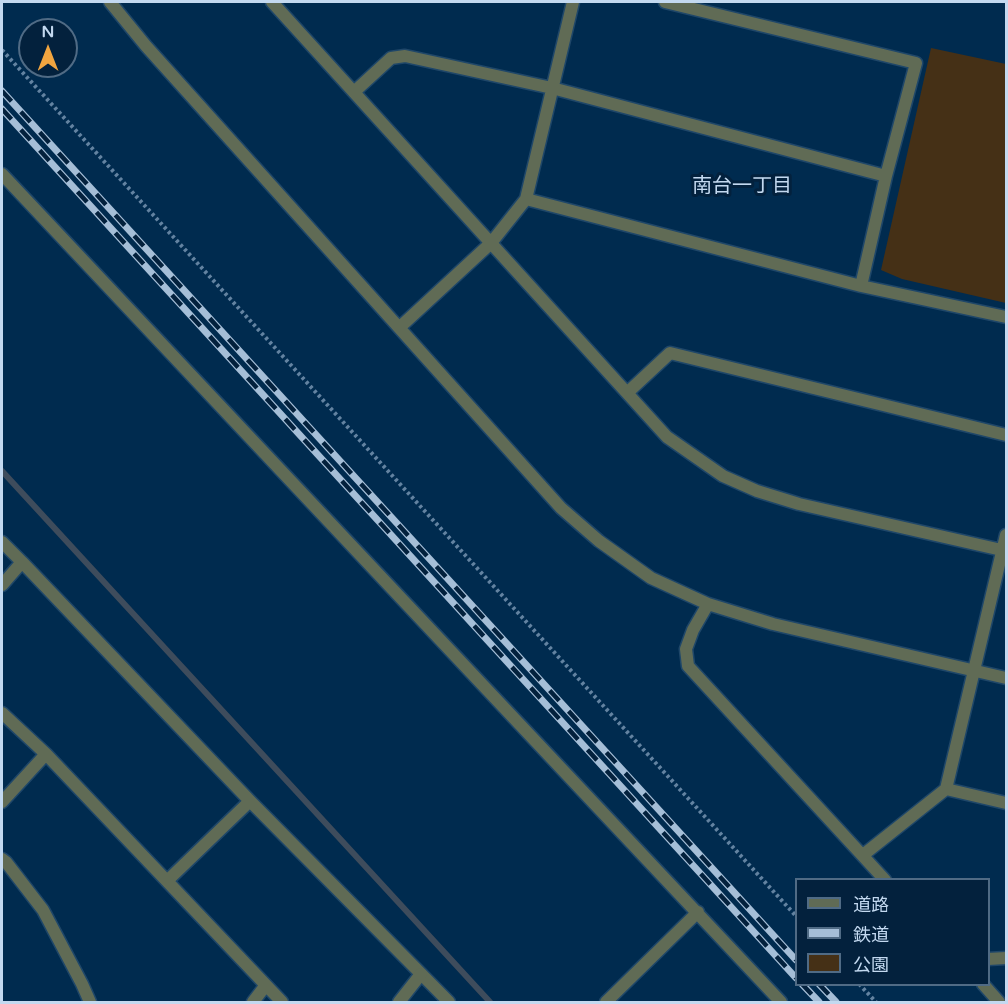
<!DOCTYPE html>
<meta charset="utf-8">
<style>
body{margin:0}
#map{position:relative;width:1008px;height:1004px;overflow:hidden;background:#002b4f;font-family:"Varela Round","Noto Sans JP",sans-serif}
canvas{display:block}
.frame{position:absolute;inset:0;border:3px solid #c3d9f0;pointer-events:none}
.legend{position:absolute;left:795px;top:878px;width:195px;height:108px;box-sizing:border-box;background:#03213d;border:2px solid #506b85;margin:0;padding:8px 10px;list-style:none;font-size:18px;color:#c3d9f0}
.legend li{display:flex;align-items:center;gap:12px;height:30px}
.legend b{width:30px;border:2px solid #506b85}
.north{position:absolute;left:18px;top:18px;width:60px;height:60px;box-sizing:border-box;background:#03213d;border:2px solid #506b85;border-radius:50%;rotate:0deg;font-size:16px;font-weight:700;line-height:24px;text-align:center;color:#c3d9f0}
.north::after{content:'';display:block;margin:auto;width:21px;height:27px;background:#f1a540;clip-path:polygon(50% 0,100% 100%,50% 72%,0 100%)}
</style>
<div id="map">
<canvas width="1008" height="1004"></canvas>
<div class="frame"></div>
<ul class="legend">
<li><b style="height:8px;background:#606b55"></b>道路</li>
<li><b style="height:8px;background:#a5bed7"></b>鉄道</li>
<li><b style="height:16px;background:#453016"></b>公園</li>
</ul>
<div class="north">N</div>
</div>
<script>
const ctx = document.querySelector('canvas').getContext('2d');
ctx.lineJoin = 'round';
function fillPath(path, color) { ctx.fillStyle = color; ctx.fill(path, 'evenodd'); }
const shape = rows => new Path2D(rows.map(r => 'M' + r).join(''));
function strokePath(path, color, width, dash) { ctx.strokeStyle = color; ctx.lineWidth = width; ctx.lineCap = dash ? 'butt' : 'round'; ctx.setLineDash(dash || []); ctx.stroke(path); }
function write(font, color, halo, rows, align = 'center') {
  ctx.font = font + ' "Varela Round","Noto Sans JP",sans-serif'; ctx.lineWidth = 6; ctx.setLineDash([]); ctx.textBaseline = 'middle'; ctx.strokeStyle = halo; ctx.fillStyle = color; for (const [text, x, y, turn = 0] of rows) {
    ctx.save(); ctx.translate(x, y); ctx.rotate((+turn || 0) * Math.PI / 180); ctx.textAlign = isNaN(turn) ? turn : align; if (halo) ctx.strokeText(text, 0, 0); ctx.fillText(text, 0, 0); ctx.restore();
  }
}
fillPath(shape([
 [931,48,1006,64,1006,303,902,279,881,270]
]), '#453016');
strokePath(shape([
 [2,471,490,1002]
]), '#3e4c5c', 6);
const minor = shape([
 [110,2,146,46,561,508,599,541,651,578,708,604,773,624,1006,678],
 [272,2,667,437,723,476,757,491,799,504,1006,551],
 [665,2,916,63,886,176,861,286],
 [354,92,391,58,405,56,552,88,886,176],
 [2,174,781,1002],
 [526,199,861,286,1006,317],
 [400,327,491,243,526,199,573,2],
 [627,393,670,353,1006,435],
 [2,542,22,562,250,801,449,1002],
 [2,585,22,562],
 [708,604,693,630,686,649,688,666,885,880],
 [2,713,46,754,282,1002],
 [946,789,1006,803],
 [2,802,46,754],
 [863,855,946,789,1006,535],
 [2,859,6,862,43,910,82,984,90,1002],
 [167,881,250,801],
 [988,959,1006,958],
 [983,984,999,1002],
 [253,1002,266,985],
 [606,1002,698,912]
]);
const tertiary = shape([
 [399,1002,421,974]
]);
strokePath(minor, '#1f4769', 15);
strokePath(tertiary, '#1f4769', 15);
strokePath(shape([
 [2,50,796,916],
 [859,984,876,1002]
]), '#6383a1', 4, [3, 3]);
strokePath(minor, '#606b55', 12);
strokePath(tertiary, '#606b55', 12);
const rail = shape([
 [2,91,796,960],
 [2,109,796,978],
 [802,984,819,1002],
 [819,984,836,1002]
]);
strokePath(rail, '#a5bed7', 7);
strokePath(rail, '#03213d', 4.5, [14]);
write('20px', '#c3d9f0', '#03213d', [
 ["南台一丁目",742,187]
]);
</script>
